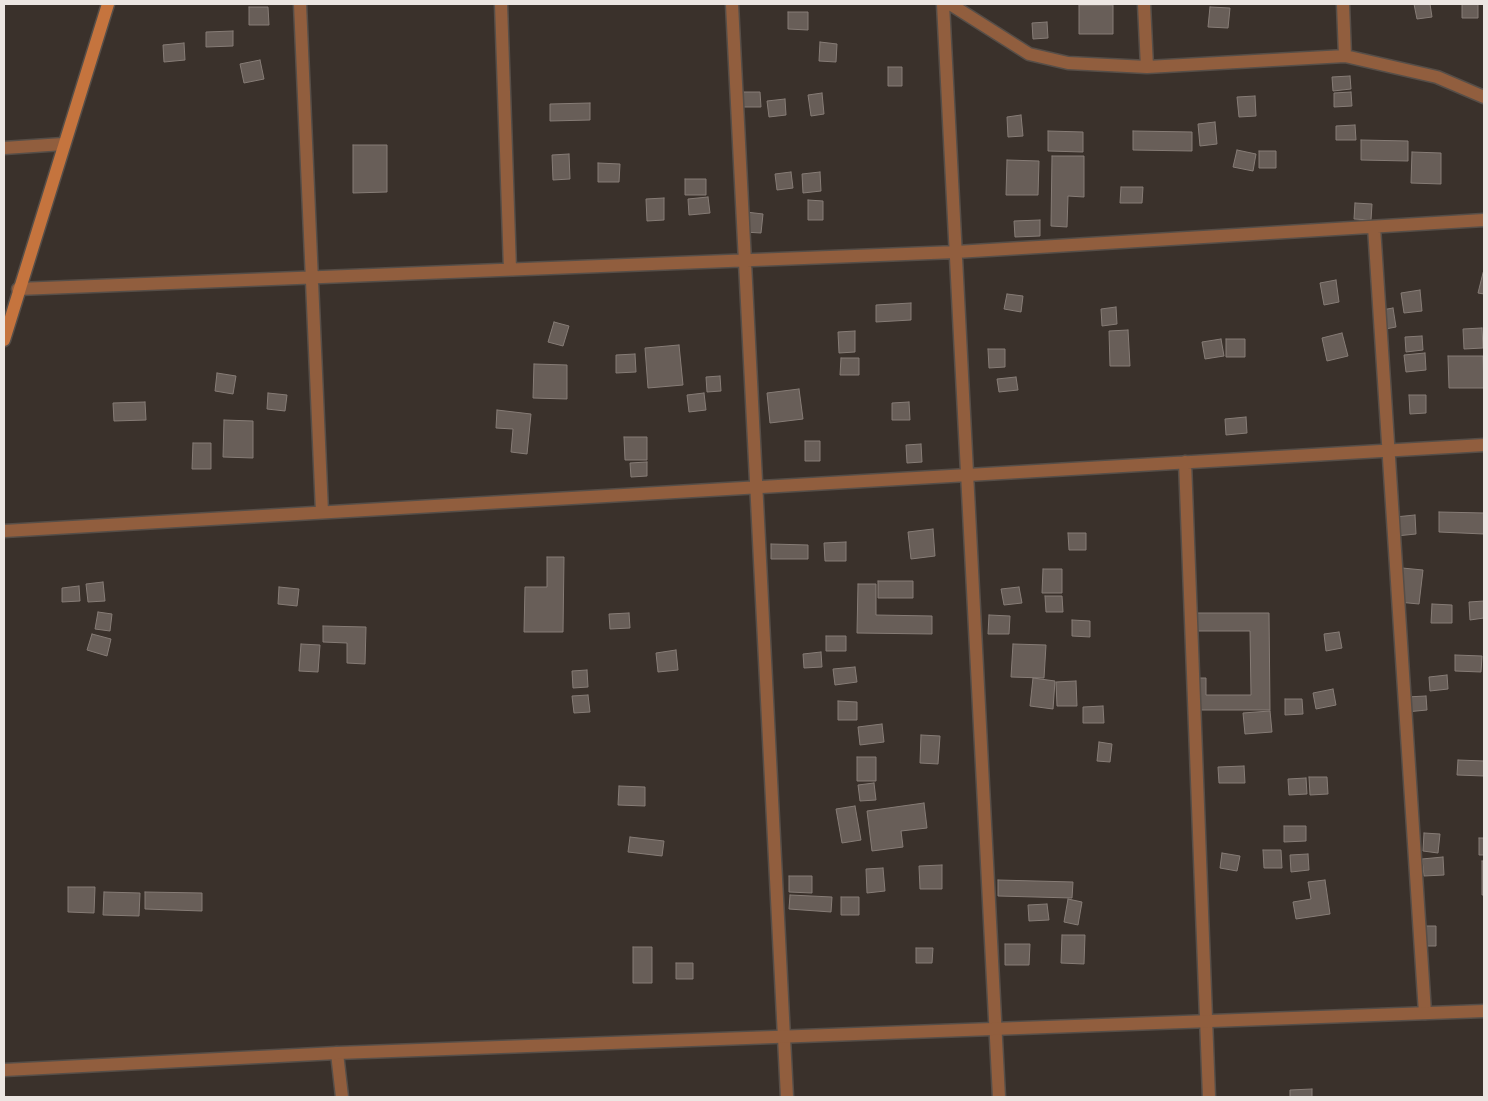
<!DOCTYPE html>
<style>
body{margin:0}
#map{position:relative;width:1488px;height:1101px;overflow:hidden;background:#3a312b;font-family:"Alegreya Sans",sans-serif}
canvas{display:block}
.frame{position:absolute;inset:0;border:5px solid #ece6e2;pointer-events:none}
</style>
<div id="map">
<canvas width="1488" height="1101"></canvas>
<div class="frame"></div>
</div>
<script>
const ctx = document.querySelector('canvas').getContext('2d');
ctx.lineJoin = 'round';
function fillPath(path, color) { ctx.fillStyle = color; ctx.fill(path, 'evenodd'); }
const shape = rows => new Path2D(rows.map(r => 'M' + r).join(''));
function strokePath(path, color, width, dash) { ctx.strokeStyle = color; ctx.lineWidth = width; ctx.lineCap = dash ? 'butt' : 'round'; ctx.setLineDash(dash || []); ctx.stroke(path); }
const building = shape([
 [1414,4,1430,4,1432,17,1417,19,1414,4],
 [1462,4,1478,4,1478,18,1462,18,1462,4],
 [1079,5,1113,5,1113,34,1079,34,1079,5],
 [249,7,268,7,269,25,249,25,249,7],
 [1210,7,1230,8,1228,28,1208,27,1210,7],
 [788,12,808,12,808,30,788,29,788,12],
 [1047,22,1048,38,1033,39,1032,23,1047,22],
 [233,31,233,46,206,47,206,32,233,31],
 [820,42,837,44,836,62,819,61,820,42],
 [184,43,185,60,164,62,163,45,184,43],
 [260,60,264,79,244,83,240,64,260,60],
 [888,67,902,67,902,86,888,86,888,67],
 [1350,76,1351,89,1333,91,1332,77,1350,76],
 [741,92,760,92,761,107,742,107,741,92],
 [1351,92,1352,106,1334,107,1334,93,1351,92],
 [822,93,824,114,811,116,808,95,822,93],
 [1255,96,1256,116,1239,117,1237,97,1255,96],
 [785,99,786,115,769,117,767,101,785,99],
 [590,103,590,120,550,121,550,104,590,103],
 [1021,115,1023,136,1008,137,1007,117,1021,115],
 [1215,122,1217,144,1200,146,1198,124,1215,122],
 [1355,125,1356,140,1336,140,1336,126,1355,125],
 [1048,131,1083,132,1083,152,1048,151,1048,131],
 [1133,131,1192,132,1192,151,1133,150,1133,131],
 [1361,140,1408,141,1408,161,1361,160,1361,140],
 [353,145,387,145,387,192,353,193,353,145],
 [1237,150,1256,154,1253,171,1233,167,1237,150],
 [1259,151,1276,151,1276,168,1259,168,1259,151],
 [1412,152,1441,153,1441,184,1411,183,1412,152],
 [569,154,570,179,553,180,552,155,569,154],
 [1052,156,1084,156,1084,197,1068,196,1067,227,1051,226,1052,156],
 [1007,160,1039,161,1038,195,1006,195,1007,160],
 [598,163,620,164,619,182,598,182,598,163],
 [791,172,793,188,777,190,775,174,791,172],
 [820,172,821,191,803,193,802,174,820,172],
 [685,179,706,179,706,195,685,195,685,179],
 [1121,187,1143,187,1142,203,1120,203,1121,187],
 [708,197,710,213,689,215,688,199,708,197],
 [664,198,664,220,647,221,646,199,664,198],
 [808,200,823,201,823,220,808,220,808,200],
 [1355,203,1372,204,1371,220,1354,219,1355,203],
 [746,212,763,214,761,233,744,232,746,212],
 [1040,220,1040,236,1015,237,1014,221,1040,220],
 [1483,273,1484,274,1484,294,1478,293,1483,273],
 [1336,280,1339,302,1324,305,1320,283,1336,280],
 [1420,290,1422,311,1404,313,1401,293,1420,290],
 [1007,294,1023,296,1021,312,1004,309,1007,294],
 [911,303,911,320,876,322,876,305,911,303],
 [1116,307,1117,324,1102,326,1101,309,1116,307],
 [1393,308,1396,327,1380,330,1376,311,1393,308],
 [554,322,569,326,563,346,548,342,554,322],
 [1482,328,1483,348,1464,349,1463,329,1482,328],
 [1128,330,1130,366,1110,366,1109,331,1128,330],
 [855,331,855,352,839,353,838,332,855,331],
 [1342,333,1348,356,1327,361,1322,338,1342,333],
 [1422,336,1423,350,1406,352,1405,337,1422,336],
 [1221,339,1224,356,1205,359,1202,342,1221,339],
 [1226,339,1245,339,1245,357,1226,357,1226,339],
 [679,345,683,385,648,388,645,348,679,345],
 [988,349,1005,349,1005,367,989,368,988,349],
 [1425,353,1426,370,1406,372,1404,355,1425,353],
 [635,354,636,372,616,373,616,355,635,354],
 [1448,356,1483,356,1484,388,1449,388,1448,356],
 [841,358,859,358,859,375,840,375,841,358],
 [534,364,567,365,567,399,533,398,534,364],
 [217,373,236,376,233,394,215,391,217,373],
 [720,376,721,391,707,392,706,377,720,376],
 [1016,377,1018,390,999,392,997,379,1016,377],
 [799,389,803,419,770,423,767,393,799,389],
 [268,393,287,395,285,411,267,409,268,393],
 [704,393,706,410,689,412,687,395,704,393],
 [1409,395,1426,395,1426,413,1410,414,1409,395],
 [145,402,146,420,114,421,113,403,145,402],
 [909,402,910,420,892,420,892,403,909,402],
 [497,410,531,414,527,454,511,452,513,429,496,428,497,410],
 [1246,417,1247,433,1226,435,1225,419,1246,417],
 [224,420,253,421,253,458,223,457,224,420],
 [624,437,647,437,647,460,625,460,624,437],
 [805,441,820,441,820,461,805,461,805,441],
 [193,443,211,443,211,469,192,469,193,443],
 [921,444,922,462,907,463,906,445,921,444],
 [647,462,647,476,631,477,630,463,647,462],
 [1439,512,1484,513,1484,534,1439,532,1439,512],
 [1415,515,1416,534,1396,536,1395,517,1415,515],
 [933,529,935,556,911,559,908,532,933,529],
 [1068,533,1086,533,1086,550,1069,550,1068,533],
 [846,542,846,561,825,561,824,543,846,542],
 [771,544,808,545,808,559,771,559,771,544],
 [547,557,564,557,563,632,524,632,525,587,547,587,547,557],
 [1402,568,1423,570,1419,604,1398,602,1402,568],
 [1043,569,1062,569,1062,593,1042,593,1043,569],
 [878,581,913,581,913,598,878,598,878,581],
 [103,582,105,601,88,602,86,584,103,582],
 [858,584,876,584,876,615,932,616,932,634,857,633,858,584],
 [79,586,80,601,62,602,62,588,79,586],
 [279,587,299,589,297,606,278,604,279,587],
 [1019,587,1022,603,1004,605,1001,589,1019,587],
 [1045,596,1062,596,1063,612,1046,612,1045,596],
 [1484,601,1484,618,1470,620,1469,602,1484,601],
 [1432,604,1452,605,1452,623,1431,623,1432,604],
 [98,612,112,614,110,631,95,629,98,612],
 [629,613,630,628,610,629,609,614,629,613],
 [1187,613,1269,613,1270,710,1189,710,1189,678,1206,678,1206,695,1251,695,1250,631,1187,631,1187,613],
 [989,615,1010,616,1009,634,988,634,989,615],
 [1072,620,1090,621,1090,637,1072,636,1072,620],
 [323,626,366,627,365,664,347,663,347,643,323,642,323,626],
 [1339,632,1342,648,1326,651,1324,634,1339,632],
 [92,634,111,639,107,656,87,650,92,634],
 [826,636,846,636,846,651,826,651,826,636],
 [301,644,320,645,318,672,299,671,301,644],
 [1013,644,1046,645,1044,678,1011,677,1013,644],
 [676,650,678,670,658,672,656,653,676,650],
 [821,652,822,667,804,668,803,654,821,652],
 [1455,655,1482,656,1481,672,1455,671,1455,655],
 [855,667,857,682,835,685,833,669,855,667],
 [587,670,588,687,573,688,572,671,587,670],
 [1447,675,1448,689,1430,691,1429,677,1447,675],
 [1033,678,1055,681,1053,709,1030,706,1033,678],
 [1076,681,1077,706,1057,706,1056,682,1076,681],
 [1333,689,1336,705,1316,709,1313,693,1333,689],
 [588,695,590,712,574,713,572,696,588,695],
 [1426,696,1427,710,1406,712,1406,697,1426,696],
 [1285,699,1302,699,1303,714,1285,715,1285,699],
 [838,701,857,702,857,720,838,720,838,701],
 [1103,706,1104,723,1083,723,1083,707,1103,706],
 [1270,711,1272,732,1245,734,1243,713,1270,711],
 [882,724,884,742,860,745,858,727,882,724],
 [921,735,940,736,938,764,920,763,921,735],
 [1099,742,1112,744,1110,762,1097,761,1099,742],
 [857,757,876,757,876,781,857,781,857,757],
 [1458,760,1484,761,1484,776,1457,775,1458,760],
 [1244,766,1245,783,1219,783,1218,767,1244,766],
 [1309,777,1327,777,1328,794,1310,795,1309,777],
 [1306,778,1307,794,1289,795,1288,779,1306,778],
 [874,783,876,800,860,801,858,785,874,783],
 [619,786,645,787,645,806,618,805,619,786],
 [924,803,927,828,901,831,903,847,872,851,867,811,924,803],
 [855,806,861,840,842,843,836,809,855,806],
 [1284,826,1306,826,1306,841,1284,842,1284,826],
 [1424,833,1440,834,1438,853,1423,851,1424,833],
 [630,837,664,841,662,856,628,852,630,837],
 [1479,838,1484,838,1484,855,1479,855,1479,838],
 [1263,850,1281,850,1282,868,1264,868,1263,850],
 [1222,853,1240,856,1237,871,1220,868,1222,853],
 [1308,854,1309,870,1291,872,1290,855,1308,854],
 [1443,857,1444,875,1424,876,1422,859,1443,857],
 [1482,861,1484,861,1484,895,1482,895,1482,861],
 [942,865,942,889,920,889,919,866,942,865],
 [883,868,885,891,867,893,866,869,883,868],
 [789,876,812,876,812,893,789,892,789,876],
 [998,880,1073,882,1072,898,998,896,998,880],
 [1325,880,1330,914,1296,919,1293,902,1311,899,1308,882,1325,880],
 [68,887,95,887,94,913,68,912,68,887],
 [104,892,140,893,139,916,103,915,104,892],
 [145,892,202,893,202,911,145,909,145,892],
 [790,895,832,897,831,912,789,909,790,895],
 [841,897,859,897,859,915,841,915,841,897],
 [1068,899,1082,902,1078,925,1064,922,1068,899],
 [1047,904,1049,920,1029,921,1028,905,1047,904],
 [1420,926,1436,926,1436,946,1421,946,1420,926],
 [1062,935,1085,935,1084,964,1061,963,1062,935],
 [1005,944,1030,944,1029,965,1005,965,1005,944],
 [633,947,652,947,652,983,633,983,633,947],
 [916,948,933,948,932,963,916,963,916,948],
 [676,963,693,963,693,979,676,979,676,963],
 [1312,1089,1312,1097,1290,1097,1290,1090,1312,1089]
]);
fillPath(building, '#685e58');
strokePath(building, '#867c76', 1);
const minor = shape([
 [300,4,322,512],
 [501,4,510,269],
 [732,4,787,1097],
 [943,4,999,1097],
 [950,4,1029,54,1068,63,1147,67,1345,56,1437,77,1484,97],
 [1144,4,1147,67],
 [1343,4,1345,56],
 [4,148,63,144],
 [1374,227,1425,1013],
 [18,289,956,252,1484,220],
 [1185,462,1209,1097],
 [4,531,1484,445],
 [337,1053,342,1097]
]);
const tertiary = shape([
 [4,1070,337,1053,1484,1011]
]);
const secondary = shape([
 [4,340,108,4]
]);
strokePath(minor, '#564e48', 15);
strokePath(tertiary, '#564e48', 15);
strokePath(secondary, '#564e48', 15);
strokePath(minor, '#915e3e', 12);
strokePath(tertiary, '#915e3e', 12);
strokePath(secondary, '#c5743e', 12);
</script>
